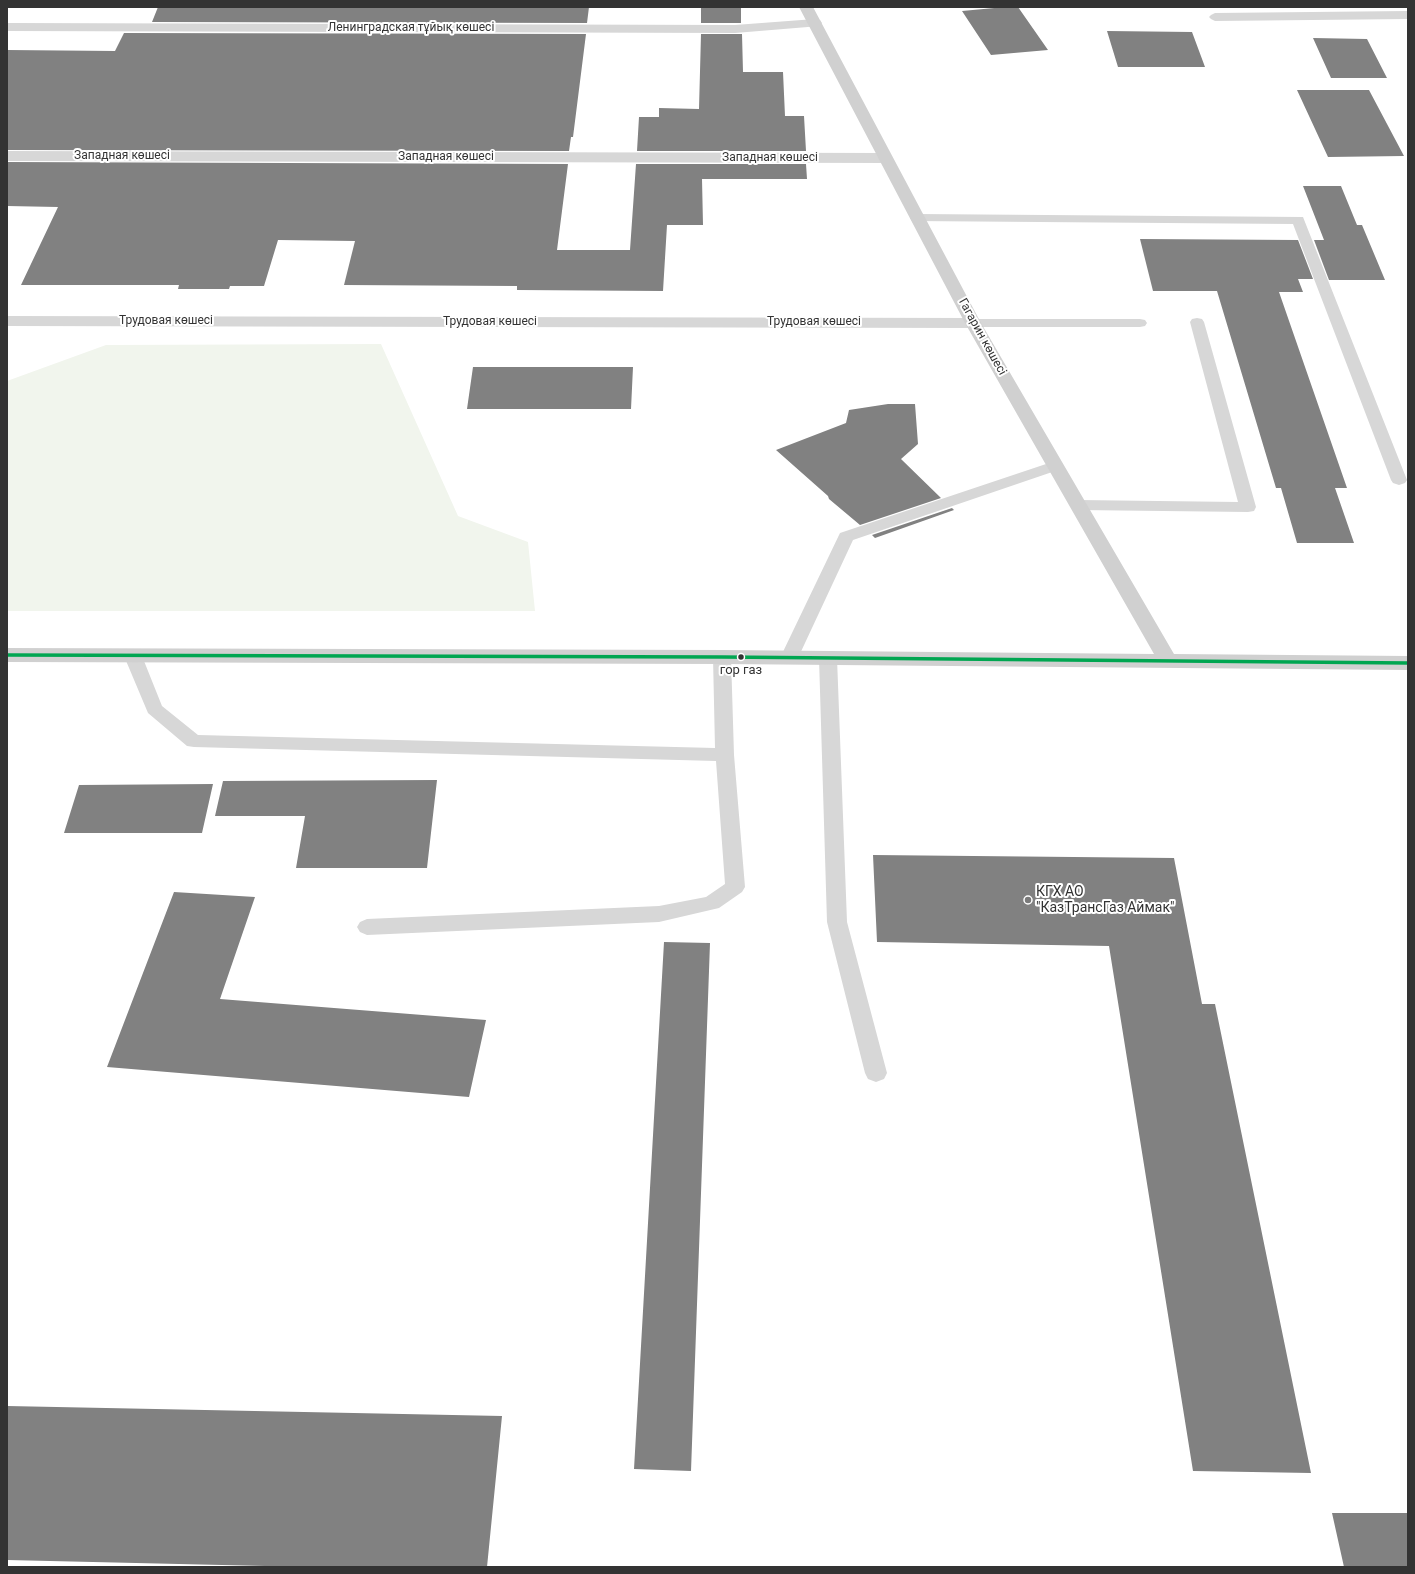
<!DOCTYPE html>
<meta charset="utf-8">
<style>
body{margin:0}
#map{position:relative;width:1415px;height:1574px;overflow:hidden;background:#fff;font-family:Roboto,sans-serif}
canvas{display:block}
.frame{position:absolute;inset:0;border:8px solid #333;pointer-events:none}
</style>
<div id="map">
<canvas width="1415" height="1574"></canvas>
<div class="frame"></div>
</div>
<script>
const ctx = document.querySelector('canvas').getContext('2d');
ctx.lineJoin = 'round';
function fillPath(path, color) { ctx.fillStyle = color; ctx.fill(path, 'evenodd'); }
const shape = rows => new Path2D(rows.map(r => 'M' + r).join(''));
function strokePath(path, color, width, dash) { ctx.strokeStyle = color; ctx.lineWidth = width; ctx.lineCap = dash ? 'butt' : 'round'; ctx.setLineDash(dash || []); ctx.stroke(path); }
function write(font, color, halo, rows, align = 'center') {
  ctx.font = font + ' Roboto,sans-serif'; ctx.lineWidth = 4; ctx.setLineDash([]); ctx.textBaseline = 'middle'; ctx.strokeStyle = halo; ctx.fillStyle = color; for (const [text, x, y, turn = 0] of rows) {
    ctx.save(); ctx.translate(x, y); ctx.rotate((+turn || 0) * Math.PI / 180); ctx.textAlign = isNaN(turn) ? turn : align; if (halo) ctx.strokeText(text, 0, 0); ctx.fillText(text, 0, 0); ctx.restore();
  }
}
fillPath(shape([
 [381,344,458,516,528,542,535,611,7,611,7,381,106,345]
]), '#f1f5ed');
fillPath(shape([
 [158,7,589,7,587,23,152,22],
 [701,7,741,7,741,23,701,23],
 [1005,7,1018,7,1048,50,991,55,962,11],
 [1107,31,1192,32,1205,67,1118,67],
 [124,33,586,34,573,137,571,137,569,151,7,150,7,50,115,51],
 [701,34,742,34,743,72,783,72,785,116,804,116,806,151,637,151,639,117,659,117,659,108,699,109],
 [1313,38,1367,39,1387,78,1331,78],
 [1297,90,1369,90,1404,156,1328,157],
 [7,162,568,164,557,250,630,250,636,164,806,164,807,179,702,179,703,225,667,225,663,291,517,290,517,286,344,285,355,241,278,240,264,286,230,286,229,289,178,289,179,285,21,285,58,207,7,206],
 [1303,186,1341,186,1357,225,1362,225,1385,280,1329,280,1314,240,1324,240],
 [1140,239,1298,240,1313,279,1298,279,1303,292,1279,292,1347,488,1335,488,1354,543,1297,543,1281,488,1276,488,1217,291,1153,291],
 [473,367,633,367,631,409,467,409],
 [888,404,915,404,918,444,901,459,941,498,860,525,829,499,828,496,776,450,846,423,849,410],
 [952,508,954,510,875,538,872,535],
 [437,780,427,868,296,868,305,816,215,816,223,781],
 [213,784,202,833,64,833,79,785],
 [873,855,1174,858,1202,1004,1215,1004,1311,1473,1193,1471,1109,946,877,942],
 [174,892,255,897,220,999,486,1020,469,1097,107,1067],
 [664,942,710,943,691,1471,634,1469],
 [7,1406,502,1416,487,1567,308,1567,7,1560],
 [1332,1513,1408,1513,1408,1567,1344,1567]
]), '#818181');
fillPath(shape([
 [1408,11,1408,19,1215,21,1211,19,1209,17,1211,15,1215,13,1408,11],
 [917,214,1303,217,1407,480,1405,483,1399,485,1393,483,1391,480,1293,224,912,221,910,218,912,215,917,214],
 [1197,318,1202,319,1204,322,1256,507,1254,511,1248,512,1078,510,1072,509,1070,505,1072,501,1078,500,1238,502,1190,322,1192,319,1197,318],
 [973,319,1140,319,1145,320,1147,323,1145,326,1140,327,973,327,968,326,966,323,968,320,973,319],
 [1055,461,1061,463,1063,466,1061,469,853,540,798,658,795,662,789,664,783,662,780,658,840,533,1055,461],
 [133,650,139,652,142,656,162,706,198,735,715,748,713,657,716,653,722,651,728,653,731,657,734,755,745,887,742,892,719,908,659,922,367,935,360,932,357,927,360,922,367,919,659,906,706,897,725,884,716,761,194,747,187,746,148,713,124,656,127,652,133,650],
 [828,652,834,654,837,658,847,922,887,1073,884,1079,876,1082,868,1079,865,1073,827,922,819,658,822,654,828,652]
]), '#d7d7d7');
fillPath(shape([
 [815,19,820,20,822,23,820,26,735,33,7,31,7,23,735,25,815,19],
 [7,151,885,153,890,155,893,158,890,161,885,163,7,161,7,151],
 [7,316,973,318,979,319,981,323,979,327,973,328,7,326,7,316]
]), '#d7d7d7');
fillPath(shape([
 [799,7,813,7,981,323,1174,654,1408,656,1408,670,722,664,7,662,7,648,722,650,1154,654,965,323,799,7]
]), '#d0d0d0');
strokePath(shape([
 [7,655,722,657,1408,663]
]), '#00a651', 3.5);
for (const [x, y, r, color] of [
 [741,657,3.5,"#333"],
 [1028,900,4,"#7a7a7a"]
]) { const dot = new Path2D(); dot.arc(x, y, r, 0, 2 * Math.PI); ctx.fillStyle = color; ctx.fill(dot); strokePath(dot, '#fff', 1.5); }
write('12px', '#333', '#fff', [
 ["Ленинградская тұйық көшесі",411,28],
 ["Западная көшесі",122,156],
 ["Западная көшесі",446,157],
 ["Западная көшесі",770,158],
 ["Трудовая көшесі",166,321],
 ["Трудовая көшесі",490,322],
 ["Трудовая көшесі",814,322],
 ["Гагарин көшесі",982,337,61]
]);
write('13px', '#333', '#fff', [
 ["гор газ",741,671]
]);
write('14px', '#333', '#fff', [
 ["КГХ АО",1036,892],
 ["\"КазТрансГаз Аймак\"",1036,908]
], 'left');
</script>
